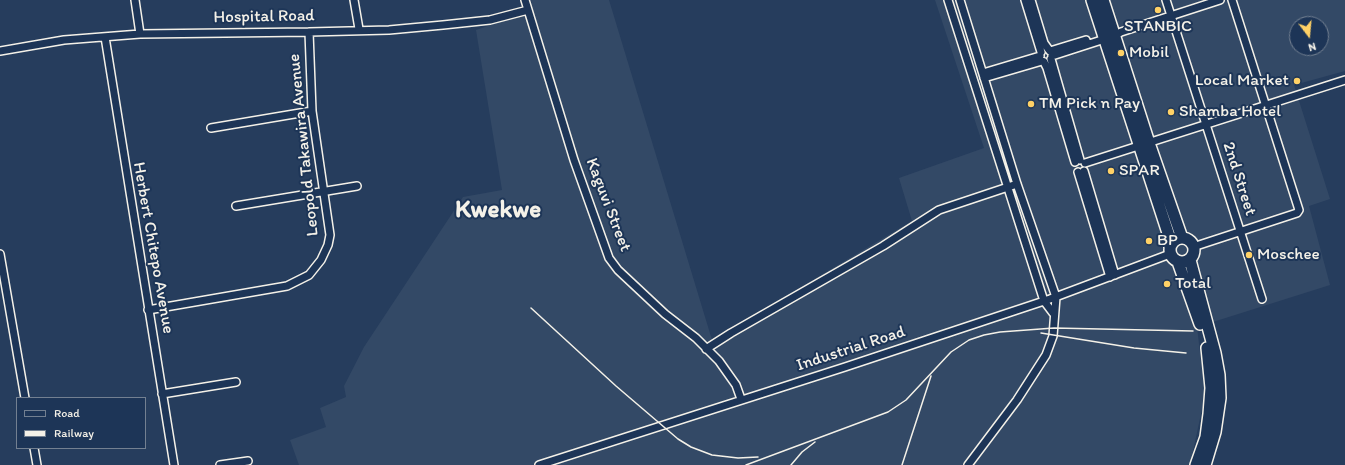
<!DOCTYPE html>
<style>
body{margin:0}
#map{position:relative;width:1345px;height:465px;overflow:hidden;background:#263d5d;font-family:Itim,sans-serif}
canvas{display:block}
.legend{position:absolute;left:16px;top:397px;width:130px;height:52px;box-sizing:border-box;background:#1d3557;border:1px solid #738091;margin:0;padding:5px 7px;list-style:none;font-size:12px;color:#f4f1e8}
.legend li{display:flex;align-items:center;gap:8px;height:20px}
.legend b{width:20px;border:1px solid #738091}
.north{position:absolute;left:1289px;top:16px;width:40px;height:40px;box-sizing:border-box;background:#1d3557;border:1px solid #738091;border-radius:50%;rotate:164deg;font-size:11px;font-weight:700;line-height:16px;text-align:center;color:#f4f1e8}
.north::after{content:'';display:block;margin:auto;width:14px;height:18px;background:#ffd166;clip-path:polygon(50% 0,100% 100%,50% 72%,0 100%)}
</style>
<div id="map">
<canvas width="1345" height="465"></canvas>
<ul class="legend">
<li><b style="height:5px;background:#1d3557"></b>Road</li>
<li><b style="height:5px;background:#f4f1e8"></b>Railway</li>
</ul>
<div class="north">N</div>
</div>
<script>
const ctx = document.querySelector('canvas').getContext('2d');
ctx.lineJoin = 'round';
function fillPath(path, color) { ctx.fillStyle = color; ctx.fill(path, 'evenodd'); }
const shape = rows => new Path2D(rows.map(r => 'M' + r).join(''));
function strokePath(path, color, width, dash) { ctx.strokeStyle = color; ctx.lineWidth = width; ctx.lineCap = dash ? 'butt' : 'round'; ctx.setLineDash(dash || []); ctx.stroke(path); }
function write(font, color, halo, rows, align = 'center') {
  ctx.font = font + ' Itim,sans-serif'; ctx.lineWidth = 4; ctx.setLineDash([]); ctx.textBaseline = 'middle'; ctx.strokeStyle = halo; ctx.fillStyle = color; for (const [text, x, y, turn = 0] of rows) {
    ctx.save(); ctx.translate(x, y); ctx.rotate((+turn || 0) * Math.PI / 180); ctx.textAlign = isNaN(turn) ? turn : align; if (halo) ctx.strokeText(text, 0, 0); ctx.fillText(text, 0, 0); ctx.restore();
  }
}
fillPath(shape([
 [531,0,609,0,712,340,912,221,899,178,984,148,935,0,1345,0,1345,71,1294,85,1330,199,1309,206,1330,285,1197,327,1205,395,1190,465,299,465,290,440,326,427,320,408,346,397,344,386,364,347,463,197,502,190,476,30,533,11],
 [1297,24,1321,24,1321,48,1297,48]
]), '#334966');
const minor = shape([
 [135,0,140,34],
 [354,0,359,29],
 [525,0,574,160,609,258,618,270,665,314,696,338,719,361,736,385,741,399],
 [948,0,1044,301,1053,313],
 [960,0,1017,184,1056,297,1053,336,1046,355,1017,400,968,465],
 [1025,0,1041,52],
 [1031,0,1044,43,1049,50],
 [1166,0,1262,299],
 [105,37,174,465],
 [0,51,64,40,140,34,309,32,389,30,443,25,490,20,528,10],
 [1050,51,1086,40],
 [1052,56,1114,36,1121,32,1220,0],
 [1051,59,1080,160],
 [1044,62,1047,68,1075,162],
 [983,73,1040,56],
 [984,78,1042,61],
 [211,128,312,111],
 [1085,163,1345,80],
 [1084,171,1115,275],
 [1078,172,1110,277],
 [236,206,357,186],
 [1193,247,1297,213,1299,210,1232,0],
 [0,254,25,398],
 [148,310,287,286,309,275,321,260,328,245,330,235,312,111,309,32],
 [706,349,731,333,883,246,939,210,1017,184],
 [162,394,236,382],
 [34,448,37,465],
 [220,465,248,461],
 [539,465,845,367,1050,299,1170,254]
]);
const highway = shape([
 [1092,0,1169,236,1170,247],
 [1103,0,1149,143,1182,238],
 '1170 250a12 12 0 1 1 24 0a12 12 0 1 1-24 0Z',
 [1190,260,1215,353,1219,375,1220,398,1215,432,1205,465],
 [1178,262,1200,324],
 [1196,465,1206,437,1209,414,1211,388,1207,348]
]);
strokePath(minor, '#f4f1e8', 10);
strokePath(highway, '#f4f1e8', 14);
strokePath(minor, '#1d3557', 7);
strokePath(highway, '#1d3557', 11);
strokePath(shape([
 [531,308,616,386,678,439,691,447,712,455,738,458,758,457],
 [1041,333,1134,348,1186,353],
 [746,465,888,412,906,400,951,352,969,340,984,335,1000,332,1054,328,1193,331],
 [791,465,802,452,815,442],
 [902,465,931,376]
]), '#f4f1e8', 1.5);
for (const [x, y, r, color] of [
 [1158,10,4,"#ffd166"],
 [1121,53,4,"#ffd166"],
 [1297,81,4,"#ffd166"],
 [1031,104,4,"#ffd166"],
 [1171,112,4,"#ffd166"],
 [1111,171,4,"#ffd166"],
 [1149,241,4,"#ffd166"],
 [1249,255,4,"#ffd166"],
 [1167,284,4,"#ffd166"]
]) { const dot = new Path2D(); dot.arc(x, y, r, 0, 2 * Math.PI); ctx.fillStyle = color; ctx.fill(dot); strokePath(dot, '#1d3557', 1.5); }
write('17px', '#f4f1e8', '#1d3557', [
 ["Hospital Road",264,17,-1],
 ["Leopold Takawira Avenue",304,145,-96],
 ["2nd Street",1239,179,72],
 ["Kaguvi Street",608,205,69],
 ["Herbert Chitepo Avenue",153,248,80],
 ["Industrial Road",851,349,-18]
]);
write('17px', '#f4f1e8', '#1d3557', [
 ["STANBIC",1158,27,"center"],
 ["Mobil",1129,53],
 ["Local Market",1289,81,"right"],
 ["TM Pick n Pay",1039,104],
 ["Shamba Hotel",1179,112],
 ["SPAR",1119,171],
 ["BP",1157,241],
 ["Moschee",1257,255],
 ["Total",1175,284]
], 'left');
write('bold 25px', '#f4f1e8', '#1d3557', [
 ["Kwekwe",498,211]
]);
</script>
